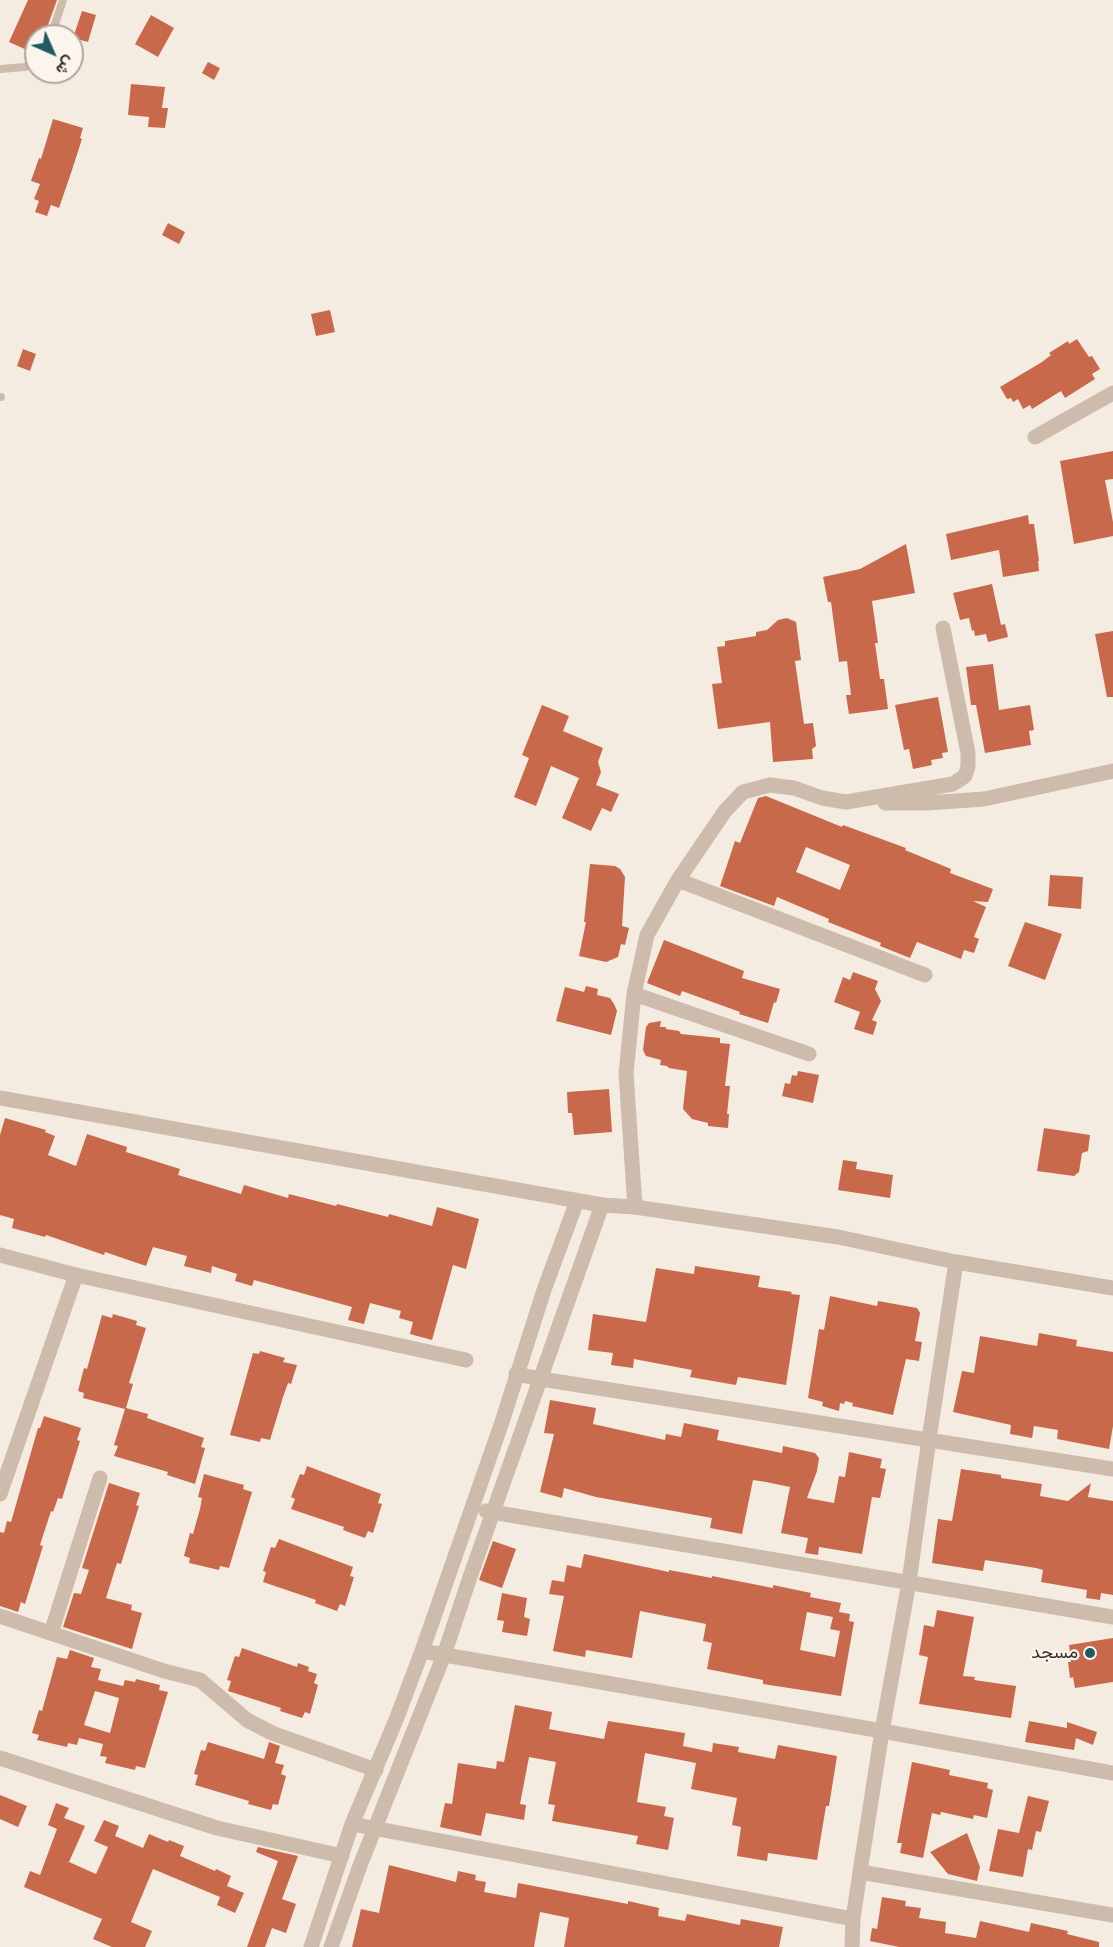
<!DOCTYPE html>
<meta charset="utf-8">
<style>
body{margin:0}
#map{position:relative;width:1113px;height:1947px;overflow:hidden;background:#f4ebe1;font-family:"Alegreya Sans",Vazirmatn,sans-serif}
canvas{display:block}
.north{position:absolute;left:24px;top:24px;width:60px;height:60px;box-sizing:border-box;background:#fbf5ee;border:2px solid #aea6a0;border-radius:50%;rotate:135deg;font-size:16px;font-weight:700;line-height:24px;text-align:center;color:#3b302b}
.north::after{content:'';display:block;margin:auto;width:21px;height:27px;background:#1f5a5e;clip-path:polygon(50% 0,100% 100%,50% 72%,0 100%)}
</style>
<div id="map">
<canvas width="1113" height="1947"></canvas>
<div class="north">ش</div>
</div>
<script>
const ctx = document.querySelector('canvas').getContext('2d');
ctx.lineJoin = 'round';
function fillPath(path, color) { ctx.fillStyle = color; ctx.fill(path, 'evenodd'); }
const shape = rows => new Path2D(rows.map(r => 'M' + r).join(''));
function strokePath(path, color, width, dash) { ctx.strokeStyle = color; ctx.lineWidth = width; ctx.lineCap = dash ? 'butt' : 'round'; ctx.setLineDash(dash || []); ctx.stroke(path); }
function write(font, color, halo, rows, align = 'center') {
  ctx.font = font + ' "Alegreya Sans",Vazirmatn,sans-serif'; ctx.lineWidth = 4.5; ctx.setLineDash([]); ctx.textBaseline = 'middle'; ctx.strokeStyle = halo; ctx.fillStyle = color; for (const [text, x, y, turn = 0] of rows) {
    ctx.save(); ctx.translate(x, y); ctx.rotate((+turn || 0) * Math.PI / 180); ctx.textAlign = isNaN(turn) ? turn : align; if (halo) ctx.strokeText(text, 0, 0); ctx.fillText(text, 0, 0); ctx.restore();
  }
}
fillPath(shape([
 [28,0,57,0,44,36,36,36,36,54,9,42],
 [82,11,96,15,88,42,73,38],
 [151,15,174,28,158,57,135,44],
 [208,62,220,68,214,80,202,73],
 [131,84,165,87,162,108,168,108,165,128,148,127,149,117,128,115],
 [53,119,83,128,80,138,82,139,72,170,59,208,51,205,47,216,35,212,39,201,34,199,40,184,31,181,39,158,41,159],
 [168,223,185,232,179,244,162,235],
 [330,310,335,332,316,336,311,314],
 [1077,339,1089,357,1092,356,1100,369,1092,374,1095,379,1065,398,1061,391,1032,409,1030,405,1023,409,1018,399,1013,402,1011,398,1007,399,1000,387,1042,362,1051,355,1049,353,1068,341,1069,344],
 [23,349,36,354,30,371,17,366],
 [1113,451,1113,479,1105,480,1113,522,1113,536,1074,544,1060,461],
 [1028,515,1029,524,1034,524,1039,561,1038,561,1039,571,1003,577,999,550,951,560,946,534],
 [906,544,915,593,872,601,878,643,875,643,880,679,884,679,888,709,849,714,846,695,851,695,847,661,839,662,831,602,828,602,823,577,860,569],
 [992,584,1001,625,1005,624,1008,637,988,642,986,634,975,636,974,630,972,631,969,618,960,620,953,593],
 [787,618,796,622,801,660,795,661,804,724,813,723,816,746,812,749,813,759,773,762,770,722,718,729,712,684,722,683,717,647,725,646,725,641,756,636,756,632,767,630,778,620],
 [1113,631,1113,697,1107,697,1095,634],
 [993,664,999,710,1030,705,1034,730,1029,731,1031,745,985,753,976,705,971,705,966,667],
 [938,697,948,752,942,753,943,758,931,760,932,765,913,769,909,749,904,750,895,705],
 [542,705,569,716,563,731,603,748,598,762,601,772,596,785,619,794,611,812,602,808,591,831,562,818,579,778,551,766,536,806,514,797,529,758,522,755],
 [766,796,842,827,843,825,906,848,905,850,951,869,950,873,993,889,988,902,973,901,986,907,974,937,979,939,974,953,964,950,961,959,917,942,910,958,880,946,881,943,828,922,829,919,777,897,774,906,720,886,735,841,740,843,758,798],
 [806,847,850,865,840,890,796,872],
 [590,864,615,866,620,869,625,877,622,926,629,928,625,945,621,944,618,957,606,962,579,956,586,922,584,922],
 [1050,875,1083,877,1081,909,1048,906],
 [1025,922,1062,934,1045,980,1008,966],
 [664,940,744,971,742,978,780,989,776,1003,774,1002,768,1023,739,1014,740,1012,682,991,680,996,647,983],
 [853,972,878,981,875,989,881,1001,872,1020,877,1022,873,1035,854,1029,860,1012,834,1002,843,977,850,980],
 [586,986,598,989,597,995,610,998,614,1004,617,1011,611,1035,556,1021,565,987,584,992],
 [661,1021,660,1027,666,1027,666,1029,679,1031,681,1034,720,1038,720,1043,730,1044,725,1086,730,1086,727,1114,729,1114,728,1128,708,1126,708,1123,692,1119,683,1109,687,1071,669,1068,667,1066,660,1065,661,1060,646,1056,643,1050,646,1027,649,1023],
 [798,1071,819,1075,813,1103,782,1096,785,1083,790,1084,792,1075,797,1076],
 [609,1089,612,1132,574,1135,572,1113,568,1113,567,1092],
 [5,1118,46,1130,45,1132,55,1136,48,1155,76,1166,87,1134,127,1147,126,1152,180,1169,178,1175,241,1194,244,1185,288,1198,289,1194,336,1206,337,1204,388,1217,389,1214,432,1226,437,1207,479,1219,466,1269,453,1265,432,1340,410,1334,413,1322,399,1318,401,1311,370,1303,364,1324,348,1320,352,1307,254,1280,252,1286,235,1281,237,1274,212,1266,211,1273,184,1266,187,1256,153,1247,146,1266,105,1252,104,1255,46,1235,45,1237,12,1228,14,1219,0,1215,0,1135],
 [1044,1128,1090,1135,1088,1151,1082,1153,1079,1172,1074,1176,1037,1171],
 [843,1160,857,1162,856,1169,893,1175,890,1198,838,1190],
 [695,1266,760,1276,758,1287,792,1292,791,1294,800,1295,786,1385,738,1377,736,1385,690,1377,692,1370,634,1359,633,1368,611,1365,613,1353,588,1350,593,1314,646,1322,656,1268,694,1274],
 [830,1296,877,1306,878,1301,917,1308,920,1313,915,1341,922,1342,919,1361,906,1359,893,1415,852,1406,853,1403,845,1401,844,1404,840,1403,839,1411,822,1406,823,1402,808,1398,819,1329,824,1330],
 [113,1314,137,1321,136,1325,146,1328,129,1383,133,1384,126,1408,148,1414,147,1418,204,1438,201,1447,205,1448,195,1484,167,1475,168,1472,114,1456,118,1446,114,1445,125,1409,83,1398,84,1393,78,1391,84,1368,87,1369,102,1315,112,1318],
 [1039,1333,1077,1340,1076,1346,1113,1352,1113,1426,1109,1449,1057,1439,1058,1430,1034,1426,1032,1438,1010,1434,1011,1425,953,1412,962,1371,974,1373,980,1336,1037,1346],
 [260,1351,285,1358,283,1362,297,1365,291,1384,288,1383,283,1397,270,1440,261,1438,260,1442,230,1435,253,1353,259,1354],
 [550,1400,596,1408,593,1424,665,1440,666,1434,681,1437,684,1423,719,1430,717,1440,782,1453,783,1446,815,1453,819,1458,817,1471,807,1498,834,1503,839,1476,845,1477,849,1452,882,1459,880,1468,886,1469,880,1498,872,1497,862,1554,819,1547,818,1555,805,1553,808,1538,781,1533,790,1487,766,1482,753,1480,742,1534,710,1528,712,1518,596,1497,564,1488,562,1498,540,1492,554,1434,544,1433],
 [44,1416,81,1428,77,1440,80,1441,62,1499,58,1498,53,1512,51,1511,40,1545,43,1546,25,1604,21,1602,18,1612,0,1606,0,1532,4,1533,7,1521,11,1522,38,1428,40,1428],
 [307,1466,381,1494,378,1503,382,1504,373,1533,368,1531,365,1538,343,1530,344,1527,291,1509,295,1499,291,1497,300,1474,304,1475],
 [961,1469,1001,1475,1001,1478,1042,1484,1040,1496,1068,1501,1091,1483,1088,1497,1113,1501,1113,1595,1101,1593,1100,1600,1086,1598,1087,1590,1041,1582,1043,1570,1036,1568,985,1560,983,1571,932,1563,938,1519,952,1521],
 [204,1474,244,1485,243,1489,252,1492,229,1568,220,1566,219,1570,189,1563,190,1558,184,1556,190,1533,193,1534,200,1509,202,1498,198,1497],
 [109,1483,140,1493,136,1505,139,1506,121,1564,117,1563,106,1598,132,1605,131,1610,142,1613,132,1649,63,1627,74,1593,81,1594,89,1570,82,1568],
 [279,1539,353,1567,350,1576,354,1577,345,1606,340,1604,337,1611,315,1603,316,1600,263,1582,266,1572,263,1571,271,1547,275,1548],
 [493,1541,516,1549,502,1588,479,1580],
 [584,1554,669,1572,669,1570,712,1578,712,1576,773,1588,773,1585,811,1593,810,1597,841,1603,839,1612,850,1614,849,1621,854,1622,841,1696,763,1684,763,1680,707,1669,712,1643,703,1641,706,1624,640,1611,632,1658,586,1650,585,1657,553,1651,564,1596,549,1594,552,1580,564,1582,567,1565,581,1568],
 [807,1612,833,1617,830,1629,840,1631,835,1657,800,1650],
 [502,1593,527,1598,524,1617,530,1619,527,1636,502,1632,504,1621,497,1620],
 [937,1610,974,1617,963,1676,975,1677,974,1680,1016,1686,1011,1718,919,1704,928,1657,919,1655,924,1625,934,1627],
 [1113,1638,1113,1682,1075,1688,1073,1677,1070,1678,1068,1662,1071,1662,1069,1645],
 [242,1648,297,1667,298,1663,309,1667,308,1671,317,1674,314,1683,318,1685,310,1714,305,1712,302,1718,280,1711,281,1708,228,1691,231,1681,227,1680,235,1656,239,1657],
 [70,1650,94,1658,91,1667,101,1669,98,1680,123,1686,125,1680,135,1682,136,1679,160,1685,159,1690,168,1692,145,1768,136,1766,135,1770,105,1763,107,1757,100,1756,103,1744,79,1738,77,1745,68,1743,67,1747,37,1740,39,1735,32,1733,39,1710,42,1711,57,1657,67,1659],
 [95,1691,119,1698,110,1733,84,1725],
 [515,1705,552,1712,549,1729,604,1739,608,1721,685,1733,683,1746,712,1752,713,1743,739,1747,738,1752,775,1759,778,1745,837,1756,829,1806,826,1806,817,1860,768,1853,767,1861,737,1856,741,1827,732,1825,737,1798,691,1789,696,1763,645,1753,637,1802,666,1807,664,1816,674,1818,668,1850,636,1844,638,1836,552,1821,555,1805,548,1804,556,1762,529,1757,520,1804,526,1805,524,1820,486,1813,481,1836,440,1827,445,1803,452,1804,458,1763,496,1769,497,1761,504,1762],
 [1029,1721,1067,1728,1067,1722,1097,1732,1093,1745,1076,1738,1074,1750,1025,1742],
 [208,1742,264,1759,269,1742,280,1746,275,1763,284,1765,281,1774,286,1776,278,1805,273,1804,271,1810,248,1804,249,1801,195,1785,198,1775,194,1774,201,1750,205,1751],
 [912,1762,950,1770,949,1775,988,1783,987,1788,993,1790,987,1818,974,1815,973,1819,941,1812,940,1815,932,1813,923,1858,900,1853,902,1843,897,1843],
 [0,1795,27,1806,18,1827,0,1819],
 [1028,1796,1049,1801,1041,1832,1036,1831,1032,1850,1028,1849,1023,1877,989,1871,998,1829,1019,1833],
 [56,1803,69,1808,64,1818,85,1826,69,1862,96,1874,108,1847,94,1841,104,1820,119,1826,115,1836,143,1848,149,1834,168,1842,169,1840,184,1846,180,1856,215,1871,216,1869,231,1876,227,1886,244,1893,235,1913,217,1905,220,1897,153,1869,131,1922,152,1931,145,1947,112,1947,93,1939,102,1919,24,1887,30,1871,40,1875,57,1829,48,1825],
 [967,1833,980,1867,977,1881,948,1874,930,1852],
 [258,1847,298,1856,282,1899,296,1904,286,1933,272,1928,265,1947,247,1947,278,1861,256,1852],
 [389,1865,456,1882,458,1871,476,1875,475,1880,486,1882,484,1892,516,1898,518,1883,628,1904,628,1901,659,1908,658,1916,685,1921,687,1914,740,1925,741,1919,783,1927,779,1947,564,1947,569,1918,540,1912,534,1947,352,1947,361,1909,379,1913],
 [882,1897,906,1901,905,1906,921,1908,919,1918,946,1922,945,1933,976,1938,980,1921,1029,1932,1031,1923,1068,1931,1067,1934,1099,1942,1099,1947,899,1947,870,1941,872,1928,877,1929]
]), '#c8694b');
strokePath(shape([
 [51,36,63,0],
 [0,69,25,67,36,63],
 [0,397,1,397]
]), '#cdbbac', 8);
strokePath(shape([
 [1035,437,1113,393],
 [885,803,927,803,984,799,1113,771],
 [678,880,925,975],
 [634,994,809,1054],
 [635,1207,626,1073,634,994,647,935,678,880,725,811,743,792,770,785,794,788,822,798,846,802,953,784,965,776,968,767,968,753,943,628],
 [0,1255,76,1275,466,1360],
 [516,1374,541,1379,1113,1469],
 [0,1494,76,1275],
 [486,1511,1113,1617],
 [0,1616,164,1671,200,1680,247,1720,272,1733,376,1770],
 [51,1633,100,1478],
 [422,1651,882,1731,1113,1773],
 [0,1758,217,1828,342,1856],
 [352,1824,853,1919],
 [860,1872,1113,1915],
 [311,1947,352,1824,396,1720,422,1651,502,1422,544,1290,577,1201],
 [331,1947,361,1863,444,1655,470,1577,602,1205],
 [852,1947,853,1919,860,1872,882,1731,909,1582,929,1439,956,1262]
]), '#cdbbac', 15);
strokePath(shape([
 [0,1098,602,1205,635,1207,838,1237,956,1262,1113,1288]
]), '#cdbbac', 15);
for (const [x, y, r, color] of [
 [1090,1653,6,"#1f5a5e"]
]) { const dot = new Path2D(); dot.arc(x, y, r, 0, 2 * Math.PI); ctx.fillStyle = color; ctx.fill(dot); strokePath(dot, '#fbf5ee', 2); }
write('18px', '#3b302b', '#fbf5ee', [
 ["مسجد",1078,1653]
], 'right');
</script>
